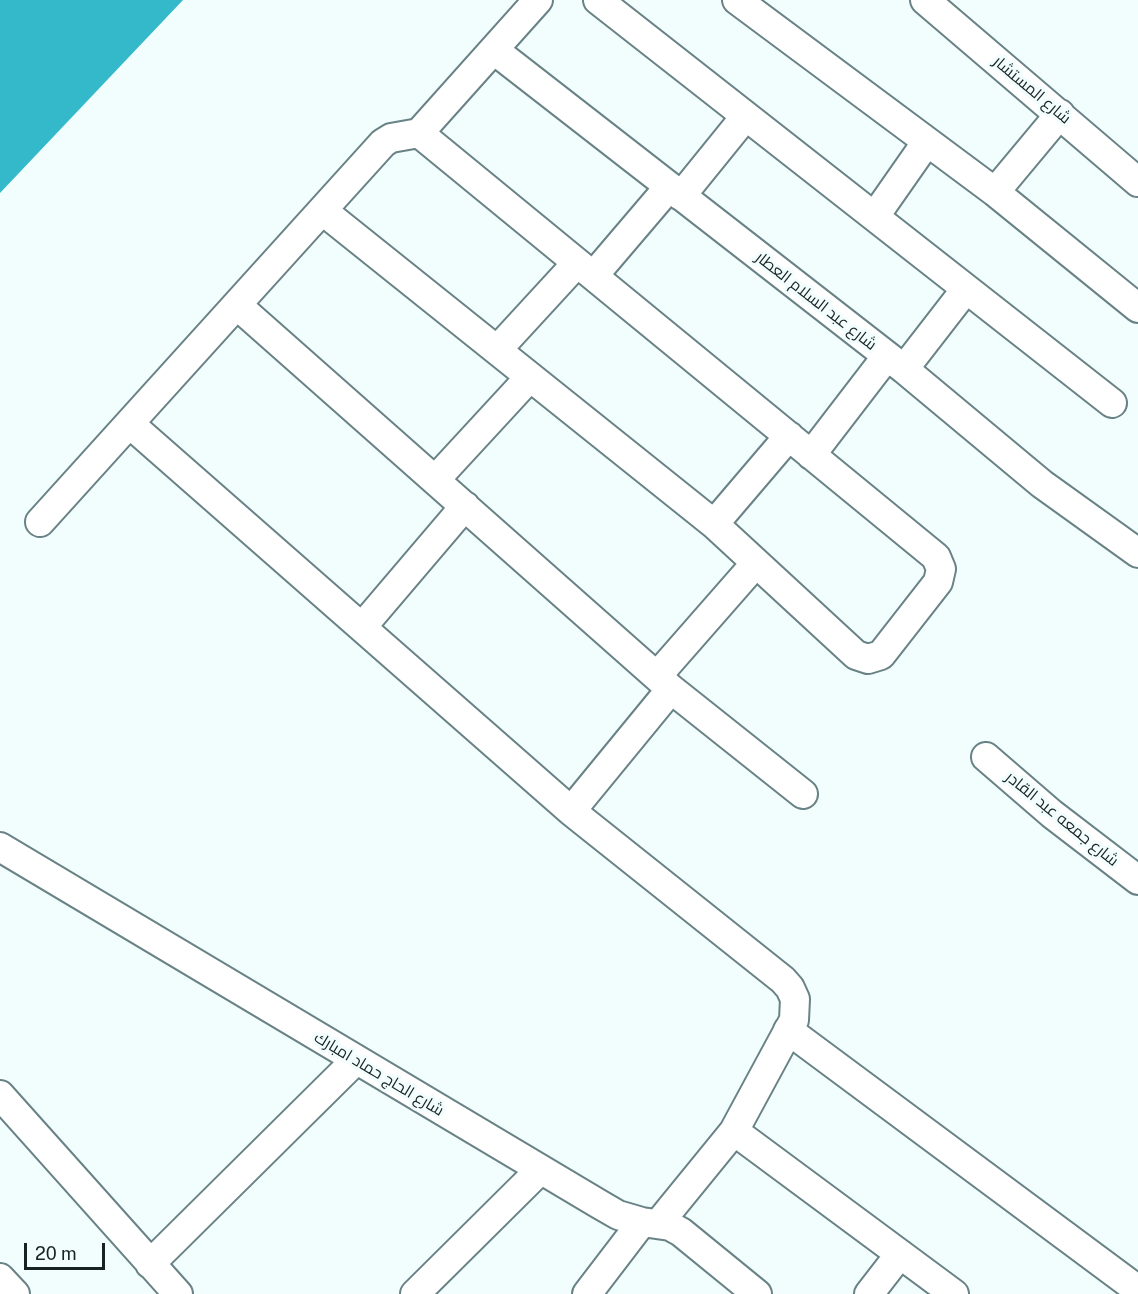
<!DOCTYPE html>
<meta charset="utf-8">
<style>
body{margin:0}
#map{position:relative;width:1138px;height:1294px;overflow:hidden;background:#f2fdfe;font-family:"Public Sans",sans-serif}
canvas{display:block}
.scale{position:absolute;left:24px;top:1243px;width:81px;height:27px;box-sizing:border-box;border:3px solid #182223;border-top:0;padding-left:8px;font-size:18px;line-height:21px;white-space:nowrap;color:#182223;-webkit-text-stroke:4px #f2fdfe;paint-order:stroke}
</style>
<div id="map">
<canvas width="1138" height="1294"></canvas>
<div class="scale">20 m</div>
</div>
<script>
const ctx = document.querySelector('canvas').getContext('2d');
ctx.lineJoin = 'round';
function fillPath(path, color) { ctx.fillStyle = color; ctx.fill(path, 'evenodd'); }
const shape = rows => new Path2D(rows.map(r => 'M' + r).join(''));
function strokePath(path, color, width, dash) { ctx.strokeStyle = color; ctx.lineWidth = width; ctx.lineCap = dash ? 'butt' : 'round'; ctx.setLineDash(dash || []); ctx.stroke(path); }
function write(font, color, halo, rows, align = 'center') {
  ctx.font = font + ' "Public Sans",Cairo,sans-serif'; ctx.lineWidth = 6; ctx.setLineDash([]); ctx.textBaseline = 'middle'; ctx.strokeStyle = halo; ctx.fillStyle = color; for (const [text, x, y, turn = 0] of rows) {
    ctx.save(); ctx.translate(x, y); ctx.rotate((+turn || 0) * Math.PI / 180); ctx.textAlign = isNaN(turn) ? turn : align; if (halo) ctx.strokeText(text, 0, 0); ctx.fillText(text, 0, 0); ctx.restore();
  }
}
fillPath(shape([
 [0,0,183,0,0,193]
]), '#33b9c9');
const street = shape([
 [598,0,1112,403],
 [737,0,995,192,1138,308],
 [925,0,1138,182],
 [494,50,904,369,1042,484,1138,553],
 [995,192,1060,114],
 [681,196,745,117],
 [323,211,714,524,856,655,868,659,881,655,938,582,941,569,936,557,419,133],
 [875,216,926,143],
 [594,275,669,187],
 [238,306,671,689,803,794],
 [497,350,577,263],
 [904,369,966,289],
 [130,424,571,811,783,980,790,988,795,999,794,1020,734,1131,659,1223],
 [811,455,887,356],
 [435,480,530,377],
 [40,522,383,143,391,138,419,133,538,0],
 [714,524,789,436],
 [362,627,465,506],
 [657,676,756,563],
 [986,757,1052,814,1138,880],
 [571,811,671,689],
 [0,847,599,1204,618,1215,642,1222,670,1226,681,1232,757,1294],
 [788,1030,1138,1290],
 [0,1095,178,1294],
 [734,1131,954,1294],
 [150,1264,355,1061],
 [0,1278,15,1294],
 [415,1294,540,1170],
 [587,1294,642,1222],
 [869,1294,900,1254]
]);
strokePath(street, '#698285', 32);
strokePath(street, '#fff', 28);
write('16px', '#182223', '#f2fdfe', [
 ["شارع المستشار",1032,90,40],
 ["شارع عبد السلام العطار",816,301,38],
 ["شارع جمعه عبد القادر",1062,819,39],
 ["شارع الحاج حماد امبارك",379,1074,31]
]);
</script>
